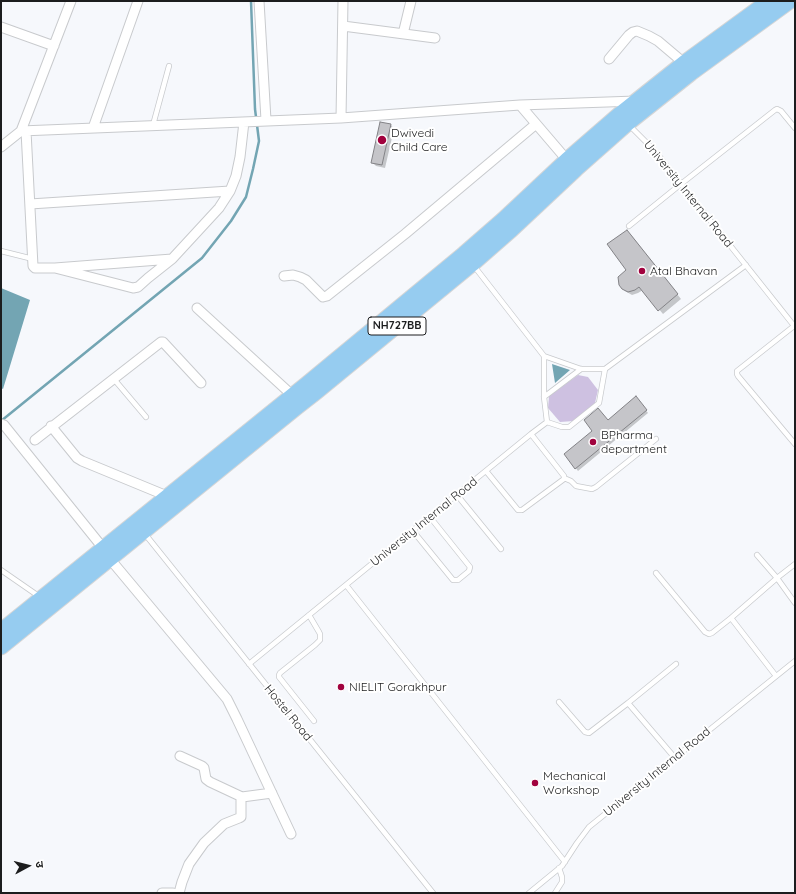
<!DOCTYPE html>
<meta charset="utf-8">
<style>
body{margin:0}
#map{position:relative;width:796px;height:894px;overflow:hidden;background:#f6f8fc;font-family:Quicksand,"Noto Sans Devanagari",sans-serif}
canvas{display:block}
.frame{position:absolute;inset:0;border:2px solid #1c1d1e;pointer-events:none}
.north{position:absolute;left:8px;top:846px;width:40px;height:40px;-webkit-text-stroke:3px #fff;paint-order:stroke;rotate:83deg;font-size:11px;font-weight:700;line-height:16px;text-align:center;color:#1c1d1e}
.north::after{content:'';display:block;margin:auto;width:14px;height:18px;background:#1c1d1e;clip-path:polygon(50% 0,100% 100%,50% 72%,0 100%)}
</style>
<div id="map">
<canvas width="796" height="894"></canvas>
<div class="frame"></div>
<div class="north">उ</div>
</div>
<script>
const ctx = document.querySelector('canvas').getContext('2d');
ctx.lineJoin = 'round';
function fillPath(path, color) { ctx.fillStyle = color; ctx.fill(path, 'evenodd'); }
const shape = rows => new Path2D(rows.map(r => 'M' + r).join(''));
function strokePath(path, color, width, dash) { ctx.strokeStyle = color; ctx.lineWidth = width; ctx.lineCap = dash ? 'butt' : 'round'; ctx.setLineDash(dash || []); ctx.stroke(path); }
function write(font, color, halo, rows, align = 'center') {
  ctx.font = font + ' Quicksand,sans-serif'; ctx.lineWidth = 4; ctx.setLineDash([]); ctx.textBaseline = 'middle'; ctx.strokeStyle = halo; ctx.fillStyle = color; for (const [text, x, y, turn = 0] of rows) {
    ctx.save(); ctx.translate(x, y); ctx.rotate((+turn || 0) * Math.PI / 180); ctx.textAlign = isNaN(turn) ? turn : align; if (halo) ctx.strokeText(text, 0, 0); ctx.fillText(text, 0, 0); ctx.restore();
  }
}
fillPath(shape([
 [578,375,588,377,598,390,595,403,574,421,560,422,548,408,549,396]
]), '#cec1e1');
fillPath(shape([
 [1,288,30,300,3,389,1,388],
 [552,364,570,370,555,383]
]), '#73a5b3');
fillPath(shape([
 [391,125,394,129,385,168,376,166,372,162],
 [631,235,681,299,663,314,643,290,638,293,632,295,625,291,621,287,627,270],
 [638,400,648,413,578,471,565,454,608,421]
]), '#0003');
strokePath(shape([
 [1,421,202,258,231,221,246,197,253,169,259,141,255,109,251,1]
]), '#73a5b3', 2.5);
const building = shape([
 [380,122,391,124,382,165,371,163,380,122],
 [627,230,678,294,658,311,639,287,635,290,628,292,622,289,619,285,618,277,626,270,607,244,627,230],
 [636,396,647,410,575,469,564,454,592,431,584,420,598,408,608,420,636,396]
]);
fillPath(building, '#c5c5c9');
strokePath(building, '#828286', 1);
const service = shape([
 [153,125,169,66],
 [629,125,655,151,795,327],
 [629,226,681,184,775,110,777,109,781,111,795,128],
 [1,251,33,259],
 [474,266,544,356,581,369,605,369,746,265],
 [794,326,737,371,737,374,738,376,795,444],
 [544,356,544,397,547,422],
 [113,378,146,417],
 [544,397,581,369],
 [547,422,562,427,569,427,599,403,605,369],
 [486,471,518,510,522,510,564,479,564,476,531,434],
 [564,478,571,481,576,486,592,489,596,487,656,439],
 [457,495,501,549],
 [413,531,453,580,458,580,469,571,470,567,430,517],
 [145,534,433,893],
 [757,555,777,578,795,603],
 [1,570,40,597],
 [656,573,705,632,709,634,712,633,731,618,776,676],
 [346,585,565,862],
 [309,615,319,632,320,634,320,640,315,645,280,673,279,675,279,677,314,721],
 [731,618,777,578,795,564],
 [249,664,531,434,547,422],
 [559,702,585,732,589,733,628,703],
 [675,758,628,703,676,664],
 [529,893,562,866,577,843,589,827,795,661],
 [555,893,562,882,562,877,559,868]
]);
const minor = shape([
 [259,1,266,120],
 [343,26,435,38],
 [1,27,54,46],
 [403,34,411,1],
 [609,59,629,35,633,32,637,31,649,36,658,41,684,63],
 [520,105,567,160],
 [341,118,343,1],
 [93,128,138,1],
 [21,131,71,1],
 [26,131,33,266,35,268,55,268,172,259],
 [1,147,21,131,341,118,520,105,636,101],
 [30,204,230,191],
 [55,268,133,288,138,287,148,278,172,259,219,208,230,191,236,176,240,157,244,122],
 [284,276,293,275,300,277,306,280,323,297,327,296,405,234,536,124],
 [197,308,292,395],
 [1,424,4,425,103,548],
 [51,426,77,458,82,461,167,496],
 [35,440,161,342,163,342,201,383],
 [110,559,227,699,237,719,291,834],
 [180,756,202,766,204,768,206,779,210,782,242,797],
 [162,893,173,893],
 [179,893,182,882,189,864,204,843,224,824,239,818,241,817,241,799,242,797,272,793]
]);
const trunk = shape([
 [1,631,308,383,464,254,503,220,567,160,620,114,684,63,769,1],
 [1,647,297,407,316,392,472,264,512,229,576,169,628,123,691,73,790,1]
]);
strokePath(service, '#c8cacd', 6);
strokePath(minor, '#c8cacd', 11);
strokePath(trunk, '#d6d6d6', 17);
strokePath(service, '#fff', 4.5);
strokePath(minor, '#fff', 9);
strokePath(trunk, '#96ccf0', 15);
for (const [x, y, r, color] of [
 [382,140,5,"#a1023e"],
 [642,271,4,"#a1023e"],
 [593,442,4,"#a1023e"],
 [341,687,4,"#a1023e"],
 [535,783,4,"#a1023e"]
]) { const dot = new Path2D(); dot.arc(x, y, r, 0, 2 * Math.PI); ctx.fillStyle = color; ctx.fill(dot); strokePath(dot, '#fff', 1.5); }
for (const [x, y, w] of [
 [397,326,58]
]) { const box = new Path2D(); box.roundRect(x - w / 2, y - 9, w, 18, 3); ctx.fillStyle = '#fff'; ctx.fill(box); strokePath(box, '#1c1d1e', 1); }
write('bold 11px', '#1c1d1e', null, [
 ["NH727BB",397,326]
]);
write('12px', '#1c1d1e', '#fff', [
 ["Dwivedi",391,133],
 ["Child Care",391,147],
 ["Atal Bhavan",650,271],
 ["BPharma",601,435],
 ["department",601,449],
 ["NIELIT Gorakhpur",349,687],
 ["Mechanical",543,776],
 ["Workshop",543,790]
], 'left');
write('12px', '#1c1d1e', '#fff', [
 ["University Internal Road",688,194,51],
 ["University Internal Road",424,522,-39],
 ["Hostel Road",288,713,51],
 ["University Internal Road",657,772,-39]
]);
</script>
